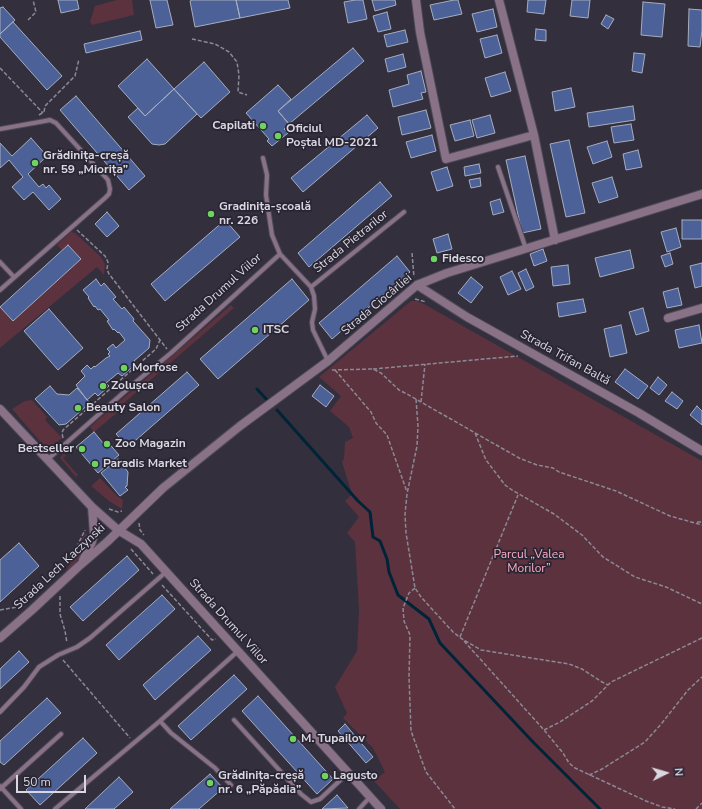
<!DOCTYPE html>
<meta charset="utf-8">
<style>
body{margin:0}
#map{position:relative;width:702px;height:809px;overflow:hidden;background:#332f3d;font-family:"Nunito Sans",sans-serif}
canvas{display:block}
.north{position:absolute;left:646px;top:753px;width:40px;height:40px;-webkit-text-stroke:3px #292533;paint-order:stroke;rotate:85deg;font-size:11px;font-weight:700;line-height:16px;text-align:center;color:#d9d7e0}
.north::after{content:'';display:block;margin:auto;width:14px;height:18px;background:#d9d7e0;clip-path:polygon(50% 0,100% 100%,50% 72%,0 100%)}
.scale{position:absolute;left:16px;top:775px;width:70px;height:18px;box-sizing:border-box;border:2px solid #d9d7e0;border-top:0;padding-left:5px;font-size:12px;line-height:14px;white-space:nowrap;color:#d9d7e0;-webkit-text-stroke:3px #292533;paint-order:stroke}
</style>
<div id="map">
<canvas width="702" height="809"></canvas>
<div class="north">N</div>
<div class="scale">50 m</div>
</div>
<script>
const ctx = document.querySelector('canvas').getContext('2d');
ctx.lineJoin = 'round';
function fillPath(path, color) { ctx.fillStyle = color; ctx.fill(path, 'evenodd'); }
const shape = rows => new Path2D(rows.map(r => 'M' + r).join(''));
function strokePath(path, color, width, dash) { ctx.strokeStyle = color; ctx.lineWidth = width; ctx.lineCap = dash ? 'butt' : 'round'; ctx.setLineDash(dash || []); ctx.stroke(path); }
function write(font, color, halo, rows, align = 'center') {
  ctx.font = font + ' "Nunito Sans",sans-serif'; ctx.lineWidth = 3.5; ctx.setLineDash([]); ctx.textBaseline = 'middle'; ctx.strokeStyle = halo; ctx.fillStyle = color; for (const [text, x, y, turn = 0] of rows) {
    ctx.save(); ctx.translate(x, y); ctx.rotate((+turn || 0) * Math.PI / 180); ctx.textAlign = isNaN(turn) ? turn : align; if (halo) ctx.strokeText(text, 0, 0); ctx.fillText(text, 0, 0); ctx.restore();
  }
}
fillPath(shape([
 [117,0,132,0,134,15,92,25,90,22,95,6],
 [71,232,75,233,101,257,105,264,104,275,97,267,0,348,0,307,13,321,81,259,68,245,62,250,57,245],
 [411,301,417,301,424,304,702,461,702,809,400,809,374,781,385,772,373,748,343,718,347,713,335,687,357,651,359,609,355,542,347,533,359,517,345,501,352,494,342,462,344,459,345,442,353,438,349,427,330,411,341,396,319,377],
 [231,305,234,308,116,410,118,412,94,432,90,427],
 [32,400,47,417,45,420,62,438,48,449,45,447,12,409,25,401],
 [64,453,66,456,63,458,78,475,76,477,60,458],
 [100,478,117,496,123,500,122,509,109,501,91,486],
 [85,534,90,535,89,542,75,565,68,572,66,571]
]), '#5c323f');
strokePath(shape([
 [257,389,269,402],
 [277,410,358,501,370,512,373,537,380,541,387,559,389,572,398,595,416,609,429,619,440,643,533,742,600,809]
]), '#002437', 3);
const building = shape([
 [58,0,77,0,79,9,61,13,58,0],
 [150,0,167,0,173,25,156,28,150,0],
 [192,0,236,0,240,18,195,27,190,1,192,0],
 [236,0,288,0,290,8,240,18,236,0],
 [355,0,363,0,367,19,348,23,344,2,355,0],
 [372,0,395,0,396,5,375,11,372,0],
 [454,0,458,0,462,14,434,20,430,5,454,0],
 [528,0,546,0,544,14,527,12,528,0],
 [572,0,590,0,588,18,570,16,572,0],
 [643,2,665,4,662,37,641,35,643,2],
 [3,7,15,20,0,34,0,8,3,7],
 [493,9,497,27,477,32,472,14,493,9],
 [689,9,702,10,702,30,700,47,688,46,689,9],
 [387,12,391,29,378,32,373,16,387,12],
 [606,15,614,19,608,29,601,24,606,15],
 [13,22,62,76,47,90,0,37,0,34,13,22],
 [536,29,546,30,546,41,535,40,536,29],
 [405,30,408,42,387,47,384,35,405,30],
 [140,31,142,40,86,53,84,44,140,31],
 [497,35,502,53,485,58,480,39,497,35],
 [353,48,364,61,289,124,278,111,353,48],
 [634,53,645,54,642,73,632,71,634,53],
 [403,54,406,67,388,72,385,59,403,54],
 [147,59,174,89,145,116,118,86,147,59],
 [204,62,230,92,201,118,174,89,204,62],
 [421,71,426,92,421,93,423,99,393,107,389,90,409,84,407,75,421,71],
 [505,72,511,91,491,97,485,78,505,72],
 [278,85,291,99,278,111,289,124,284,129,288,133,272,146,267,141,269,139,246,113,278,85],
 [571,88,575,107,555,111,552,92,571,88],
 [174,89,197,114,165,144,159,145,152,144,128,117,138,108,145,116,174,89],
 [76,96,145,176,129,190,60,110,76,96],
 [633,106,635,120,589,127,587,113,633,106],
 [426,110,431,128,402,135,398,117,426,110],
 [367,115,378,128,303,192,291,178,367,115],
 [490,115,495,133,477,138,472,120,490,115],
 [470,120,474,136,455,141,450,125,470,120],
 [631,124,634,140,614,143,611,127,631,124],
 [432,135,436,151,411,158,406,142,432,135],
 [31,138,47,156,28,174,39,187,43,184,46,188,49,185,61,199,49,210,33,192,24,200,12,187,23,177,9,160,0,168,0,143,12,156,31,138],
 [569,140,585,213,566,217,550,144,569,140],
 [607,141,612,157,593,164,587,147,607,141],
 [638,150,642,167,626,170,623,154,638,150],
 [525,156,541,229,522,233,506,160,525,156],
 [479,164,481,173,465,176,464,167,479,164],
 [447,167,453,186,437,191,431,172,447,167],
 [612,177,618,197,599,203,592,183,612,177],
 [480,178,481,186,471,188,469,180,480,178],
 [380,182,392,196,309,267,298,253,380,182],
 [500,199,504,212,493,215,490,202,500,199],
 [107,212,119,226,107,237,95,224,107,212],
 [225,220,240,237,165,301,151,284,225,220],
 [682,220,702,220,702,239,682,239,682,220],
 [676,228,681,247,667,252,661,232,676,228],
 [448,234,452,249,437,253,433,239,448,234],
 [68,245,81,259,13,321,0,307,68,245],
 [543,249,547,261,534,266,530,254,543,249],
 [630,250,634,268,600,277,595,258,630,250],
 [670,253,673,264,665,267,661,256,670,253],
 [397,256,410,272,332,339,319,323,397,256],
 [702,263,702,286,695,288,690,266,702,263],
 [568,265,570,284,553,286,551,267,568,265],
 [526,269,534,287,526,291,518,273,526,269],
 [512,271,521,289,508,295,500,277,512,271],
 [471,277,483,287,471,303,458,293,471,277],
 [96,279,101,286,104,283,116,297,113,299,122,309,124,307,134,319,133,321,150,340,149,348,134,361,136,364,122,376,118,373,106,383,109,386,98,396,95,393,87,400,76,385,85,376,81,371,87,365,91,369,94,366,95,367,106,358,110,356,108,354,110,352,107,349,113,344,116,348,125,340,119,332,118,333,114,329,113,330,107,321,109,320,100,309,98,310,95,306,94,307,88,298,89,297,83,290,96,279],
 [292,279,309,300,218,379,200,359,292,279],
 [678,288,682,305,667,308,663,292,678,288],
 [583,299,586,312,559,317,557,303,583,299],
 [643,308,649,331,636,335,629,312,643,308],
 [49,309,83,348,58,370,24,331,49,309],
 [621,325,627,353,610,357,604,329,621,325],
 [699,325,702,343,679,348,675,330,699,325],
 [625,369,648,386,638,399,615,382,625,369],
 [187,372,199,385,128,447,116,434,187,372],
 [658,377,667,385,659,395,650,388,658,377],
 [320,385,334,396,326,407,312,396,320,385],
 [50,386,57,394,69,395,77,388,90,403,66,424,59,425,35,399,50,386],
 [672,392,683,401,677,409,665,401,672,392],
 [697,406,702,411,702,425,690,415,697,406],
 [94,432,103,443,106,440,119,455,98,473,76,447,94,432],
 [118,459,128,472,127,486,125,487,128,490,120,496,101,473,118,459],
 [19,543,39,566,0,602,0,560,19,543],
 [127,556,139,570,83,621,70,607,127,556],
 [162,595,175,609,119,660,106,645,162,595],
 [198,636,211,650,155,700,143,685,198,636],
 [19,651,29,662,0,689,0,669,19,651],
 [234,675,247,689,191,740,178,726,234,675],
 [258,696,333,779,317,794,242,711,258,696],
 [47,698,61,713,4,765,0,762,0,741,47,698],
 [345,724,373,757,366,763,338,731,345,724],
 [83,738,97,753,40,805,26,790,83,738],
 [210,774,223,788,199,809,170,809,210,774],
 [119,777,133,792,114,809,85,809,119,777],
 [337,795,348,808,322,809,337,795]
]);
fillPath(building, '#4c6198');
strokePath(building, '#a6adbe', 1);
const lane = shape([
 [0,129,45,121,50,120,56,123,108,180,110,189,109,194,105,198,0,290],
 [263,158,267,175,266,195,272,235,280,254,311,287,314,296,315,309,312,322,313,330,328,361],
 [498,167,526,249],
 [0,262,14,277],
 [311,287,404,212],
 [47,460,131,386,171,353,280,254],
 [0,712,24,687,39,667,58,655,77,647,90,638,166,572],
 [234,720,301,794,311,802,320,799,348,773],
 [160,721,171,733,215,768,231,785],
 [0,786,21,809],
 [0,789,61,734],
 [55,809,160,721,238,651],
 [359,809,370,797]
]);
const street = shape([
 [416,0,420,32,446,159,534,135,499,0],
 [534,135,555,240],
 [417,285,467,317,639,413,702,451],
 [668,318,702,308],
 [0,409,92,507,118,530,141,544,381,809],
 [83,560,92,542,94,533,92,507],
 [0,638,32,610,78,567,107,542,163,488,240,426,328,361,417,285,447,273,702,194]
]);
strokePath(lane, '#4e4a57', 6);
strokePath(street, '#4e4a57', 10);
strokePath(shape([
 [28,20,36,12,33,0],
 [192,39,215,44,229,52,237,62,239,75,238,92,247,95],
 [0,68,43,113],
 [39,115,44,112,45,106,75,76,79,59],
 [77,230,105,256,108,262,107,269,109,274,167,349],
 [412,253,414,277],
 [415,299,426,302],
 [373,369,518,356],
 [332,370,373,369,381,373,399,390,407,394,519,458,537,465,553,468,559,472,616,491,670,516,702,525],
 [335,370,371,412,376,423,387,435,407,492],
 [416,399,418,426,417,446,407,494,405,514,406,533,415,588,421,597,453,632,462,639,481,650,569,664,582,669,602,682,608,685],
 [421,402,425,364],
 [475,433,486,460,505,485,512,490,554,514,582,535,603,557,635,577,666,587,702,604],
 [63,438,62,433,63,430,156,349,160,340],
 [109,509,118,512,122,511],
 [697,522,702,522],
 [139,523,140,530,144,535],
 [131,549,153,574],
 [69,563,85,530],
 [162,585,212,640,216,639],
 [415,588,409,593,403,608,404,621,410,635,409,677,411,731,426,772,455,809],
 [60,596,60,614,65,631,67,643],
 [0,610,24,606],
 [460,637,518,495],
 [464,641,544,730,563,753,569,763,575,768,646,801,662,807,675,809],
 [63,660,130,738],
 [544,730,560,722,592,701,611,682,702,638],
 [589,775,602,769,645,742,662,723,688,690,702,677],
 [696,809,702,803]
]), '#8c8995', 1.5, [4, 2]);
strokePath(lane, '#897287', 4);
strokePath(street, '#897287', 8);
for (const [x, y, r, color] of [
 [263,126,4,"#6dd361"],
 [278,136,4,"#6dd361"],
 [35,163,4,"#6dd361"],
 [211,214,4,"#6dd361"],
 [434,259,4,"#6dd361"],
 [255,330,4,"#6dd361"],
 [124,368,4,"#6dd361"],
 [103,386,4,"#6dd361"],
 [78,408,4,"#6dd361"],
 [107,444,4,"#6dd361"],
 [82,449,4,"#6dd361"],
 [95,464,4,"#6dd361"],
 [293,739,4,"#6dd361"],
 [325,776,4,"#6dd361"],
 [210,783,4,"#6dd361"]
]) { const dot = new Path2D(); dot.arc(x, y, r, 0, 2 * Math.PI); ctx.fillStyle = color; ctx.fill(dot); strokePath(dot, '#292533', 1.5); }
write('bold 12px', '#d9d7e0', '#292533', [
 ["Capilati",255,126,"right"],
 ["Oficiul",286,129],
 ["Poștal MD-2021",286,143],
 ["Grădinița-creșă",43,156],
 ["nr. 59 „Miorița”",43,170],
 ["Gradinița-școală",219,207],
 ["nr. 226",219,221],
 ["Fidesco",442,259],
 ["ITSC",263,330],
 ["Morfose",132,368],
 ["Zolușca",111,386],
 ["Beauty Salon",86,408],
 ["Zoo Magazin",115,444],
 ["Bestseller",74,449,"right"],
 ["Paradis Market",103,464],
 ["M. Tupailov",301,739],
 ["Grădinița-creșă",218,776],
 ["nr. 6 „Păpădia”",218,790],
 ["Lagusto",333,776]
], 'left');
write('12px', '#d9d7e0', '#292533', [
 ["Strada Pietrarilor",351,242,-39],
 ["Strada Drumul Viilor",219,293,-42],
 ["Strada Ciocârliei",377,305,-40],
 ["Strada Trifan Baltă",565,358,29],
 ["Strada Lech Kaczynski",60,567,-43],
 ["Strada Drumul Viilor",228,622,48]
]);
write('12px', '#fbacc3', '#292533', [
 ["Parcul „Valea",529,555],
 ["Morilor”",529,569]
]);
</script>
